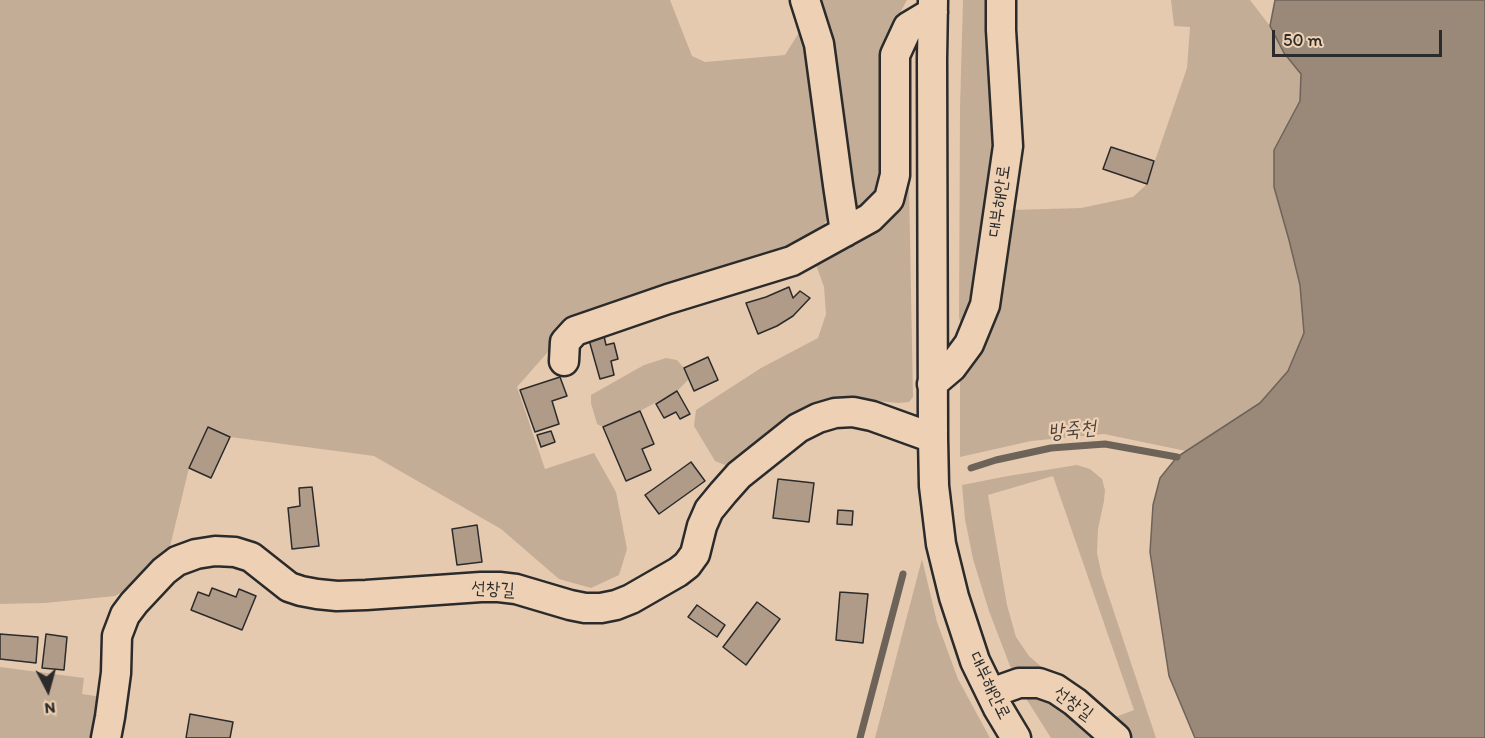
<!DOCTYPE html>
<meta charset="utf-8">
<style>
body{margin:0}
#map{position:relative;width:1485px;height:738px;overflow:hidden;background:#e6caaf;font-family:Itim,sans-serif}
canvas{display:block}
.north{position:absolute;left:18px;top:660px;width:60px;height:60px;-webkit-text-stroke:4px #eed1b4;paint-order:stroke;rotate:174deg;font-size:16px;font-weight:700;line-height:24px;text-align:center;color:#2b2b2b}
.north::after{content:'';display:block;margin:auto;width:21px;height:27px;background:#2b2b2b;clip-path:polygon(50% 0,100% 100%,50% 72%,0 100%)}
.scale{position:absolute;left:1272px;top:30px;width:170px;height:27px;box-sizing:border-box;border:3px solid #2b2b2b;border-top:0;padding-left:8px;font-size:18px;line-height:21px;white-space:nowrap;color:#2b2b2b;-webkit-text-stroke:4px #eed1b4;paint-order:stroke}
</style>
<div id="map">
<canvas width="1485" height="738"></canvas>
<div class="north">N</div>
<div class="scale">50 m</div>
</div>
<script>
const ctx = document.querySelector('canvas').getContext('2d');
ctx.lineJoin = 'round';
function fillPath(path, color) { ctx.fillStyle = color; ctx.fill(path, 'evenodd'); }
const shape = rows => new Path2D(rows.map(r => 'M' + r).join(''));
function strokePath(path, color, width, dash) { ctx.strokeStyle = color; ctx.lineWidth = width; ctx.lineCap = dash ? 'butt' : 'round'; ctx.setLineDash(dash || []); ctx.stroke(path); }
function write(font, color, halo, rows, align = 'center') {
  ctx.font = font + ' Itim,"Poor Story",sans-serif'; ctx.lineWidth = 4.5; ctx.setLineDash([]); ctx.textBaseline = 'middle'; ctx.strokeStyle = halo; ctx.fillStyle = color; for (const [text, x, y, turn = 0] of rows) {
    ctx.save(); ctx.translate(x, y); ctx.rotate((+turn || 0) * Math.PI / 180); ctx.textAlign = isNaN(turn) ? turn : align; if (halo) ctx.strokeText(text, 0, 0); ctx.fillText(text, 0, 0); ctx.restore();
  }
}
fillPath(shape([
 [0,0,670,0,692,56,705,62,785,55,805,23,829,214,821,232,805,244,555,344,517,387,545,469,594,453,616,492,627,549,619,575,591,588,559,579,501,529,374,456,230,437,208,427,189,468,167,559,145,579,115,596,45,603,0,604],
 [815,0,907,0,890,31,883,59,882,190,869,205,859,208,853,203],
 [963,0,992,0,997,135,981,288,965,326,961,325,959,317,960,108],
 [1171,0,1250,0,1270,26,1284,53,1301,73,1300,101,1274,150,1289,240,1300,285,1304,333,1288,371,1260,403,1186,451,1104,434,1031,441,960,457,960,375,1009,210,1081,208,1133,197,1147,184,1187,68,1190,27,1174,26],
 [909,185,913,397,909,402,899,403,853,399,730,467,715,461,694,426,696,410,761,368,818,338,826,314,824,287,814,259,900,204],
 [666,358,677,360,684,368,689,379,677,391,640,411,603,427,597,424,591,403,591,395,644,365],
 [1077,465,1090,469,1102,479,1105,490,1104,501,1098,529,1097,553,1102,576,1156,738,1124,738,1105,721,1134,710,1053,476,988,495,1007,605,1016,637,1029,656,1061,684,1017,677,1010,666,989,611,973,559,965,519,962,485,1008,476],
 [922,559,937,622,958,679,990,738,875,738],
 [0,667,84,678,82,694,102,697,96,738,0,738],
 [1034,691,1105,738,1051,738,1027,700,1027,694]
]), '#c4ad96');
const water = shape([
 [1275,0,1485,0,1485,738,1195,738,1169,676,1150,552,1153,505,1160,478,1177,457,1260,403,1288,371,1304,333,1300,285,1289,240,1274,187,1274,150,1300,101,1301,74,1284,53,1270,26,1275,0]
]);
fillPath(water, '#9a8978');
strokePath(water, '#6e6359', 1.5);
strokePath(shape([
 [971,468,996,460,1051,448,1105,444,1177,457],
 [860,738,903,574]
]), '#6e6359', 7);
const building = shape([
 [1111,147,1154,161,1147,184,1103,169,1111,147],
 [789,287,793,298,800,291,810,298,793,316,777,326,758,334,746,303,766,297,789,287],
 [604,336,606,345,614,343,618,359,611,361,614,375,600,379,589,340,604,336],
 [708,357,718,380,694,391,684,368,708,357],
 [560,377,567,396,552,401,559,424,535,432,520,390,560,377],
 [677,391,690,414,680,419,676,412,664,418,656,404,677,391],
 [640,411,654,444,642,449,651,470,626,481,603,427,640,411],
 [208,427,230,437,211,478,189,468,208,427],
 [551,431,555,442,541,447,537,435,551,431],
 [691,462,705,481,659,514,645,495,691,462],
 [778,479,814,483,809,522,773,518,778,479],
 [312,487,319,546,292,549,288,508,300,506,299,488,312,487],
 [838,510,853,511,852,525,837,524,838,510],
 [477,525,482,562,457,565,452,529,477,525],
 [212,588,236,597,239,589,256,596,242,630,191,610,198,592,209,596,212,588],
 [840,592,868,594,863,643,836,640,840,592],
 [757,602,780,619,746,665,723,647,757,602],
 [697,605,725,625,717,637,688,617,697,605],
 [0,634,38,637,36,663,0,659,0,634],
 [46,634,67,637,64,670,42,668,46,634],
 [190,714,233,722,230,738,186,738,190,714]
]);
fillPath(building, '#af9b88');
strokePath(building, '#2b2b2b', 1.5);
const minor = shape([
 [805,0,819,44,838,185,845,232],
 [933,0,932,59,933,438,934,486,941,544,954,597,975,661,998,708,1016,738],
 [564,361,565,342,575,331,668,299,792,261,870,218,889,199,895,175,895,55,908,27,933,12],
 [932,384,952,367,969,344,985,305,1008,146,1001,30,1001,0],
 [991,693,1019,683,1039,683,1056,689,1075,702,1116,738],
 [106,738,110,717,116,673,117,636,125,615,134,603,164,571,177,561,196,554,215,551,235,552,251,557,289,587,301,591,317,594,337,596,366,595,481,587,499,587,516,589,570,605,585,608,601,608,616,605,631,599,678,572,687,565,695,554,702,526,709,510,723,493,739,475,798,428,818,418,835,413,853,412,872,416,933,438]
]);
strokePath(minor, '#2b2b2b', 33);
strokePath(minor, '#eed1b4', 28);
write('18px', '#2b2b2b', '#eed1b4', [
 ["대부해안로",1000,201,-82],
 ["선창길",493,590,3],
 ["대부해안로",989,686,64],
 ["선창길",1073,704,36]
]);
write('italic 20px', '#47423e', '#eed1b4', [
 ["방죽천",1072,431,-6]
]);
</script>
